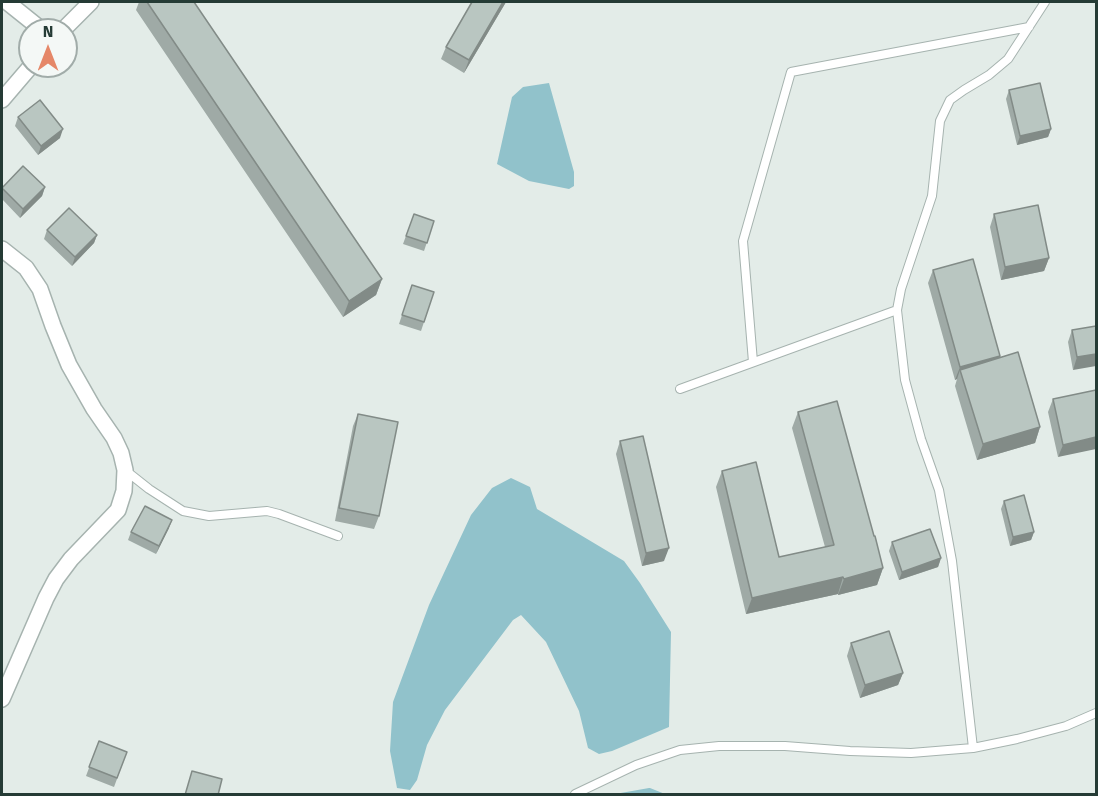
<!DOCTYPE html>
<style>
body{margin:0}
#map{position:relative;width:1098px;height:796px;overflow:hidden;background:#e3ece8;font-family:"Fira Sans",sans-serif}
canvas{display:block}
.frame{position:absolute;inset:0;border:3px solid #253b35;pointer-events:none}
.north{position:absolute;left:18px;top:18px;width:60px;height:60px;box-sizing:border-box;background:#f4f8f6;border:2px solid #a1aca9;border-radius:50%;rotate:0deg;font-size:16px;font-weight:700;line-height:24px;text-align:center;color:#253b35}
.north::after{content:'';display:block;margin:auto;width:21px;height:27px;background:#e58768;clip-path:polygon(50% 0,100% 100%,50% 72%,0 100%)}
</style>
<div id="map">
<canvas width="1098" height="796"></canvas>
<div class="frame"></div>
<div class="north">N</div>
</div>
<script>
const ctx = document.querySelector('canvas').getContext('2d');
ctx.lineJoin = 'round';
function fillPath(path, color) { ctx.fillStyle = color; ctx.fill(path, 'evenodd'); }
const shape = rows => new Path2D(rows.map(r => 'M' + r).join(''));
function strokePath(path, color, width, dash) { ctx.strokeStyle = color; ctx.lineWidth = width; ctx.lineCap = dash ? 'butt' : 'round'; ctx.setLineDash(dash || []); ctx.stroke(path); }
fillPath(shape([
 [549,83,574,172,574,186,569,189,529,181,497,164,512,97,523,87],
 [511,478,530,487,537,509,624,561,640,583,671,632,669,727,612,751,599,754,588,748,579,711,546,642,521,615,513,620,445,710,427,745,417,780,410,790,397,788,390,751,393,702,429,605,471,515,492,488],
 [650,788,665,794,615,794,649,788]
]), '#91c2cb');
const service = shape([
 [753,362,743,241,791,72,1029,27],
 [680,389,897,310],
 [125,470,149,489,183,511,209,516,267,511,279,514,338,536],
 [973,748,952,561,939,490,921,439,905,380,897,310,901,289,932,196,940,121,950,100,964,90,989,75,1008,59,1045,2],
 [575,794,636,765,680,750,719,746,785,746,850,751,911,753,973,748,1017,739,1066,726,1096,713]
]);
const minor = shape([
 [7,2,42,30],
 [63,30,91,2],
 [2,100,31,66],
 [2,249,26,268,40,289,53,326,69,365,94,409,114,438,121,453,125,470,124,491,118,510,71,559,56,579,46,598,2,699]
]);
strokePath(service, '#a6b3af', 10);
strokePath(minor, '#a6b3af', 18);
strokePath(service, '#fff', 8);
strokePath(minor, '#fff', 15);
fillPath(shape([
 [139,2,194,2,382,279,376,295,343,317,136,10],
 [472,2,506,2,464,73,441,59,446,47],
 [1009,90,1051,129,1048,137,1017,145,1006,99],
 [18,117,60,138,38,155,15,126],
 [45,187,42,196,20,218,2,199,2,188],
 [414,214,434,221,424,251,403,244],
 [994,214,1049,258,1044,271,1001,280,990,227],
 [47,230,97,235,94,243,72,266,44,239],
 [933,270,1000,358,1040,427,1035,443,977,460,955,386,957,379,955,380,928,283],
 [412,285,434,292,421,331,399,324],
 [1096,326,1073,370,1068,342,1072,330],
 [1096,390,1058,457,1048,412,1053,399],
 [798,412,883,568,877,585,838,595,838,594,746,614,716,487,722,471,779,557,825,547,792,428],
 [358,414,379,516,374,529,335,521,353,426],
 [620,441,664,561,642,566,616,454],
 [1004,501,1034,532,1031,540,1010,546,1001,509],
 [169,528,156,554,128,540,131,532],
 [892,542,941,558,938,567,899,580,889,551],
 [851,643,903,673,898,685,860,698,847,656],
 [99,741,127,752,114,787,86,776]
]), '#9faaa6');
fillPath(shape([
 [503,2,506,2,464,73,469,60],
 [63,129,60,138,38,155,41,146],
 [1051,129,1048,137,1017,145,1020,136],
 [45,187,42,196,20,218,23,209],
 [97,235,94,243,72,266,75,257],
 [1049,258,1044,271,1001,280,1005,267],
 [382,279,376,295,343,317,349,301],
 [1096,354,1096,366,1073,370,1077,357],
 [1000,356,996,368,960,370,957,379,955,380,960,367],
 [1040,427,1035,443,977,460,983,444],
 [1096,437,1096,449,1058,457,1063,445],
 [172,520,169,528,156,554,159,546],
 [1034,532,1031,540,1010,546,1013,537],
 [669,548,664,561,642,566,646,553],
 [941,558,938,567,899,580,902,572],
 [883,568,877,585,838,595,844,579],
 [843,577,838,594,746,614,752,598],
 [903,673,898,685,860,698,865,685]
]), '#828b87');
const building = shape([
 [147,2,194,2,382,279,349,301,147,2],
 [472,2,503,2,469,60,446,47,472,2],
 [1040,83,1051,129,1020,136,1009,90,1040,83],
 [40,100,63,129,41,146,18,117,40,100],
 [23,166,45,187,23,209,2,188,23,166],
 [1038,205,1049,258,1005,267,994,214,1038,205],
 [69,208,97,235,75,257,47,230,69,208],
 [414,214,434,221,427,243,406,236,414,214],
 [973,259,1000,356,960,367,933,270,973,259],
 [412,285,434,292,424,322,402,315,412,285],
 [1096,326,1096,354,1077,357,1072,330,1096,326],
 [1018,352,1040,427,983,444,960,370,1018,352],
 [1096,390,1096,437,1063,445,1053,399,1096,390],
 [837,401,874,536,875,536,883,568,844,579,843,577,752,598,722,471,756,462,779,557,834,545,798,412,837,401],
 [358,414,398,422,379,516,339,508,358,414],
 [643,436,669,548,646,553,620,441,643,436],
 [1024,495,1034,532,1013,537,1004,501,1024,495],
 [145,506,172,520,159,546,131,532,145,506],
 [930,529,941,558,902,572,892,542,930,529],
 [889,631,903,673,865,685,851,643,889,631],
 [99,741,127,752,117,778,89,767,99,741],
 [192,771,222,779,218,795,185,795,192,771]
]);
fillPath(building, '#b9c6c1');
strokePath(building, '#828b87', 1.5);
</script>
